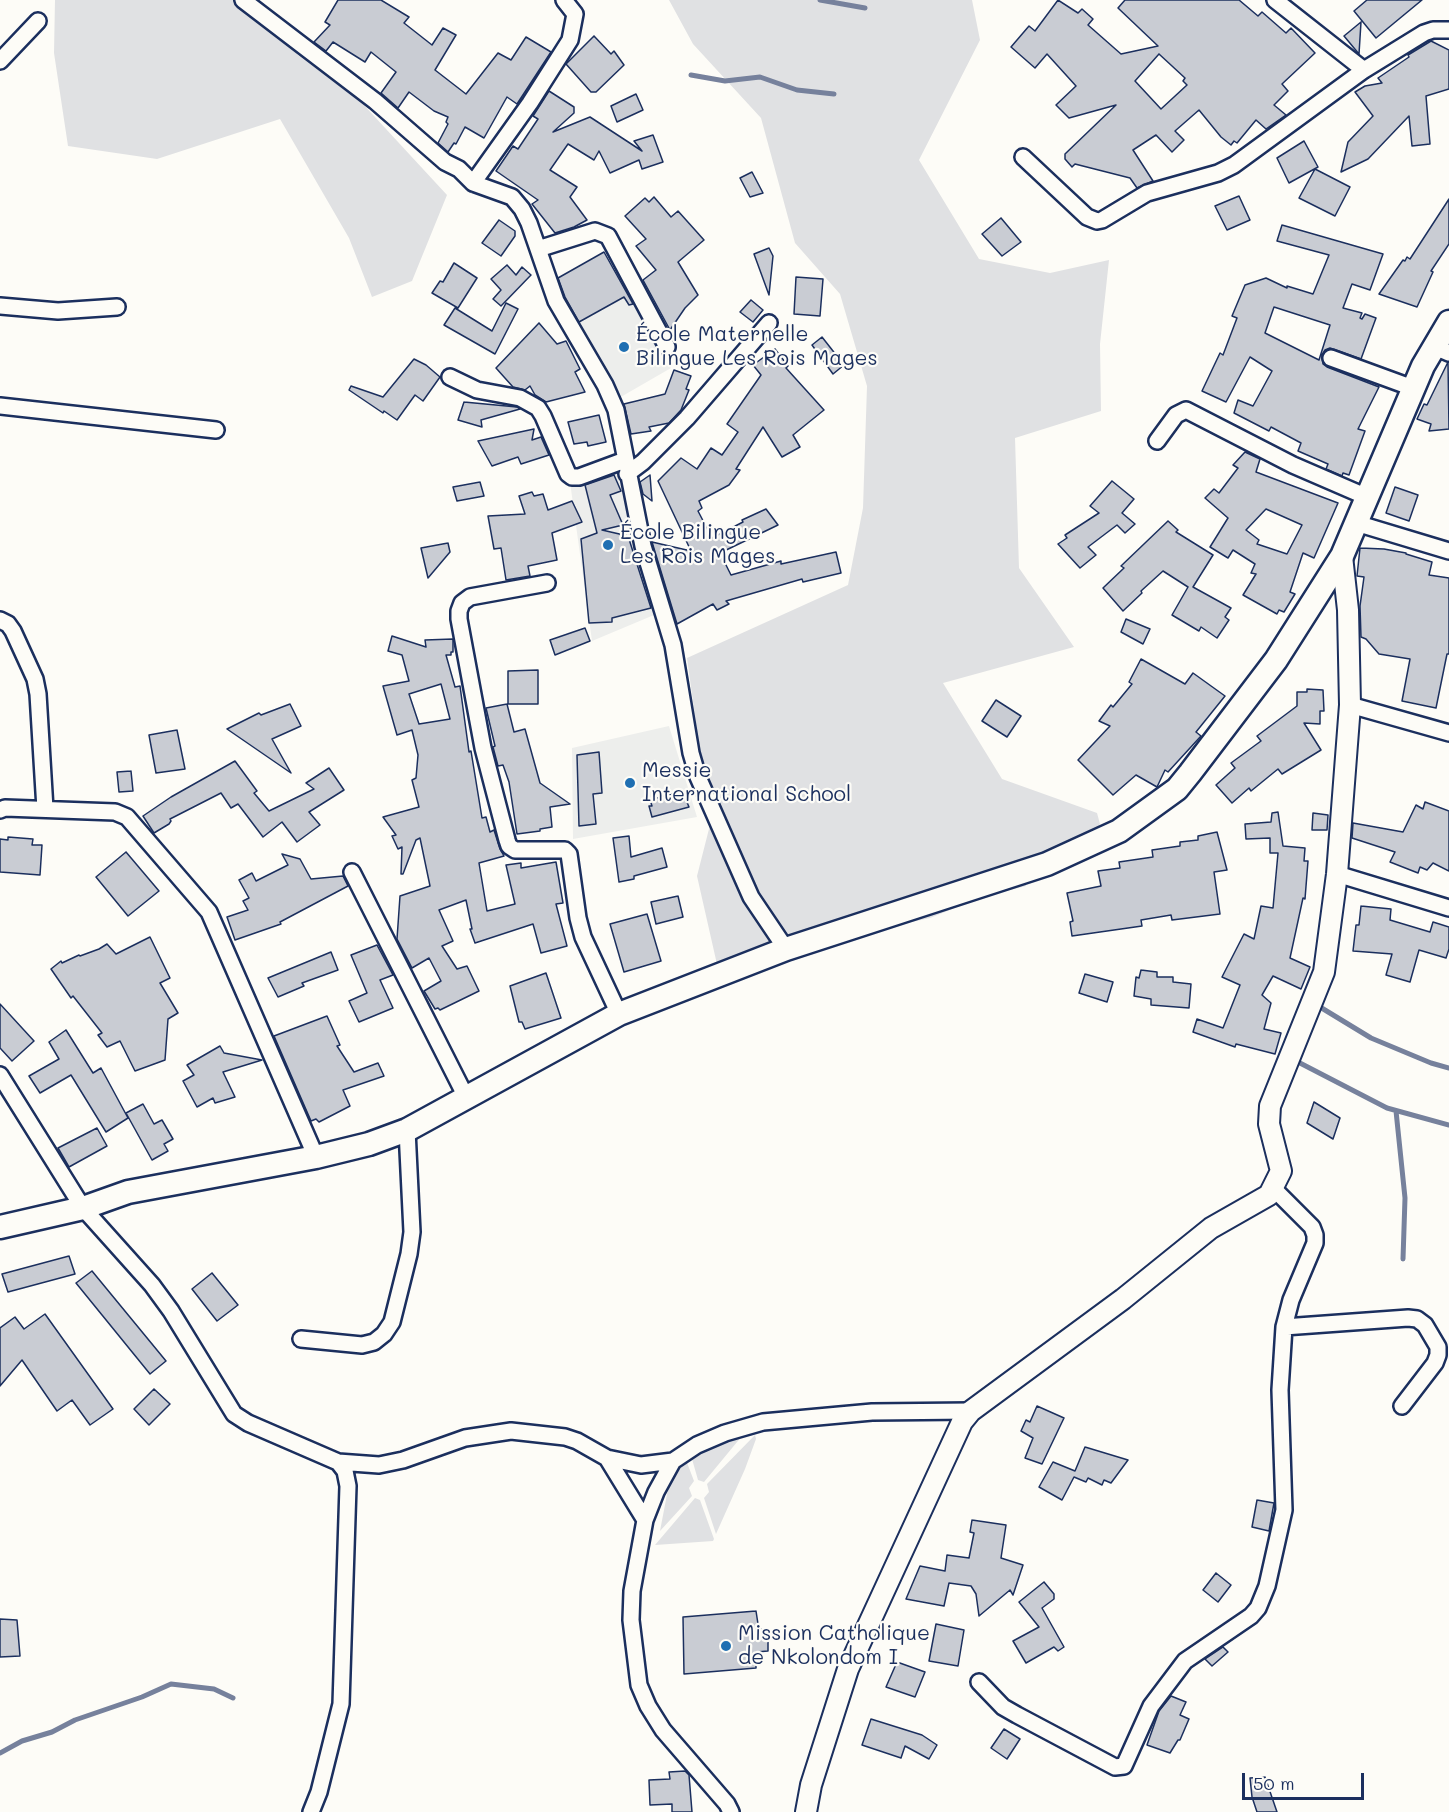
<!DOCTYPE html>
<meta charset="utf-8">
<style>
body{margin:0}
#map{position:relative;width:1449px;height:1812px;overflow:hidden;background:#fdfcf7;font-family:Mali,sans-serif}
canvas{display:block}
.scale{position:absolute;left:1242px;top:1773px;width:122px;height:27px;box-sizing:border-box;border:3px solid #1b2f5e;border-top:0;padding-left:8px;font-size:18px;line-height:21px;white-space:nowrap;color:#1b2f5e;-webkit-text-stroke:4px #fdfcf7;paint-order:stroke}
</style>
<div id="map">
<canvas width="1449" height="1812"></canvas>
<div class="scale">50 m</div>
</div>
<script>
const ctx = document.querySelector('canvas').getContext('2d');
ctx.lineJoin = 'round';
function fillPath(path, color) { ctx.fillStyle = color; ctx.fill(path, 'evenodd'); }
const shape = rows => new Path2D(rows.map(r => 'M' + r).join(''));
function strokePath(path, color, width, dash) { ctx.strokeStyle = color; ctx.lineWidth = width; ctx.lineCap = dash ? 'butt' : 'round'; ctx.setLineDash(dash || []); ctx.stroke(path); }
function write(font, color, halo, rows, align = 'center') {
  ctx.font = font + ' Mali,sans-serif'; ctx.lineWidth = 4.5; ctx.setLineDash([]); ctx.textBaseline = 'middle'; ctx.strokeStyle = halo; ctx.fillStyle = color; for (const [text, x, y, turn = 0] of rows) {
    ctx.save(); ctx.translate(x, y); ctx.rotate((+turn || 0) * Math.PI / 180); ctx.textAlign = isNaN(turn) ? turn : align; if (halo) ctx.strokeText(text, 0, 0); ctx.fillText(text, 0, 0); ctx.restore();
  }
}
fillPath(shape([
 [620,270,638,301,671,368,619,398,561,305],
 [619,461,654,615,592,641,570,482],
 [669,726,697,817,573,839,572,748]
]), '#edeeec');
fillPath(shape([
 [55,0,258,0,298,55,362,103,447,195,412,281,372,297,349,238,280,119,157,159,68,146,54,53],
 [669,0,972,0,980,40,919,160,979,259,1050,273,1109,260,1100,344,1101,411,1015,438,1019,568,1074,647,943,683,1002,779,1097,813,1100,824,1094,834,1024,867,1026,886,982,897,930,918,889,927,783,964,752,972,721,982,697,876,710,825,687,658,848,585,863,508,867,386,840,294,795,243,761,118,693,44],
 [755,1435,756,1439,745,1469,716,1534,704,1498,709,1492,707,1484],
 [742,1436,704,1482,698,1480,692,1459,700,1452,715,1445],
 [686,1460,694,1481,689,1488,692,1496,660,1531,668,1489,680,1466],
 [695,1498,700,1500,714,1539,713,1541,655,1545]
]), '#e0e1e3');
strokePath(shape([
 [820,0,865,8],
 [691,75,725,81,760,77,797,90,834,94],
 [1320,1007,1371,1038,1431,1063,1449,1068],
 [1298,1062,1387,1108,1449,1125],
 [1396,1111,1405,1198,1403,1259],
 [0,1753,22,1741,52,1732,75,1720,142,1697,171,1684,214,1689,233,1698]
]), '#76819c', 5);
const building = shape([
 [338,0,381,0,409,17,404,23,432,45,443,28,456,35,435,70,466,94,498,53,511,60,526,37,551,52,517,104,507,97,484,138,465,127,456,144,454,143,448,152,438,143,448,124,446,122,448,117,434,111,409,92,398,108,381,93,396,72,371,52,365,62,333,42,326,51,314,42,330,25,325,22,338,0],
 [1058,0,1078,13,1082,9,1093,19,1088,25,1121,54,1158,46,1118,8,1125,0,1239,0,1258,16,1262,12,1286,33,1291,28,1315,53,1282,84,1288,91,1274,105,1286,115,1266,129,1256,120,1237,143,1234,141,1231,145,1221,137,1199,110,1175,131,1184,140,1172,152,1156,135,1133,150,1153,181,1137,188,1130,178,1075,164,1072,167,1065,159,1065,154,1116,105,1069,118,1056,105,1076,86,1047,54,1035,68,1011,47,1029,26,1035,31,1058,0],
 [1159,54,1185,78,1183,81,1187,85,1161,109,1135,81,1159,54],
 [1367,0,1422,0,1376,38,1354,11,1367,0],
 [1361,22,1359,54,1344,36,1361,22],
 [594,36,611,54,614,51,624,65,596,92,591,92,566,64,594,36],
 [1431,41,1449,50,1449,89,1426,96,1430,144,1412,146,1409,116,1368,159,1341,172,1348,142,1373,116,1355,92,1365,86,1382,83,1378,78,1409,57,1408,55,1431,41],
 [549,91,574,107,574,113,553,132,590,117,642,151,634,141,653,135,663,162,642,169,639,160,610,173,599,151,594,160,568,144,550,170,577,187,570,197,587,220,574,227,555,233,532,204,538,200,496,171,513,146,518,149,538,119,533,116,549,91],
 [636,94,643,110,617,122,611,106,636,94],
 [1304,141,1318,167,1289,183,1277,158,1304,141],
 [1315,169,1350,187,1335,216,1299,198,1315,169],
 [752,172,763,193,750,197,740,178,752,172],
 [1239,196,1250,220,1227,230,1215,206,1239,196],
 [654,197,671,217,678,211,704,240,678,262,698,295,685,308,670,330,643,280,656,270,636,246,646,239,625,216,645,198,649,202,654,197],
 [1449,199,1449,244,1431,271,1433,272,1417,307,1379,294,1403,260,1405,261,1407,257,1410,259,1449,199],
 [1001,218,1021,242,1002,256,982,234,1001,218],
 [499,220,515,231,515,236,501,256,482,243,499,220],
 [1282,225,1383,254,1370,290,1352,284,1343,308,1362,313,1360,318,1362,319,1365,314,1376,318,1361,359,1330,348,1325,350,1322,355,1323,364,1327,367,1379,387,1358,429,1365,431,1349,475,1343,473,1342,476,1326,469,1328,464,1298,451,1301,443,1271,427,1269,431,1234,413,1238,400,1253,406,1272,371,1250,357,1226,402,1202,391,1220,353,1223,355,1237,318,1232,316,1245,285,1266,278,1287,288,1287,286,1313,294,1329,255,1277,241,1282,225],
 [1274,307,1330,325,1319,360,1265,333,1274,307],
 [769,248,773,256,769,295,754,254,769,248],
 [604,252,633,304,629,305,624,297,579,322,565,297,558,278,604,252],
 [454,263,477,278,458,308,432,293,440,281,443,282,454,263],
 [507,265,516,275,522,267,531,275,501,306,493,299,501,290,491,279,507,265],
 [796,277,823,279,820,316,794,314,796,277],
 [751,300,763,310,753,322,740,312,751,300],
 [506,303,518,309,495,354,444,325,455,308,492,331,506,303],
 [539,323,557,344,566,341,580,369,575,372,585,392,546,402,535,395,530,386,525,390,513,387,496,368,539,323],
 [822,337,844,365,833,374,812,345,822,337],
 [775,349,788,366,786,368,824,410,793,435,800,447,782,457,763,427,736,469,740,470,729,485,699,501,702,508,698,511,712,538,743,522,742,520,766,509,778,525,720,553,731,575,781,561,781,564,836,552,841,573,803,582,802,579,726,601,729,604,717,610,713,604,677,624,652,542,691,551,658,481,681,458,697,469,711,448,722,455,738,432,727,424,761,375,753,365,775,349],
 [414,359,426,365,440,377,423,401,415,395,397,420,384,411,383,413,349,390,351,386,383,397,414,359],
 [1448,362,1449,429,1429,431,1431,424,1417,419,1424,404,1427,405,1448,362],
 [674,370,691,376,686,389,689,390,681,410,669,423,649,427,651,431,631,434,624,404,665,394,674,370],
 [464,402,517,407,520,409,481,420,482,427,458,420,464,402],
 [599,415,606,442,588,446,587,442,574,444,568,422,599,415],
 [534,429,532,440,541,437,549,455,521,464,518,457,492,466,478,441,534,429],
 [1245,452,1260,459,1256,472,1338,503,1314,558,1303,553,1290,592,1295,594,1284,612,1279,610,1277,614,1243,595,1256,574,1251,573,1255,564,1233,550,1228,558,1210,547,1228,518,1205,498,1214,489,1219,493,1238,468,1233,465,1245,452],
 [1266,509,1302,525,1287,554,1257,544,1259,540,1246,530,1266,509],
 [614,475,621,491,610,495,623,525,602,530,628,536,651,608,612,618,612,622,589,623,581,539,597,533,585,485,614,475],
 [650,475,652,501,643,494,640,482,650,475],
 [1112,481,1134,499,1122,513,1135,524,1125,533,1117,525,1088,547,1096,555,1080,568,1058,544,1067,538,1065,535,1099,513,1090,506,1112,481],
 [480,482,484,496,457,501,453,487,480,482],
 [1395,487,1418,495,1409,521,1386,513,1395,487],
 [532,492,534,496,543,494,548,510,572,501,582,522,552,533,557,560,528,566,530,576,506,580,501,548,494,549,488,516,525,514,519,496,532,492],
 [1168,521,1178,530,1176,532,1213,555,1193,587,1231,608,1225,617,1229,620,1217,638,1201,627,1199,631,1172,615,1188,587,1163,571,1141,591,1142,593,1123,611,1103,588,1124,568,1121,566,1168,521],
 [448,543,450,552,428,578,421,548,448,543],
 [1360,548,1384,549,1406,553,1406,554,1432,562,1429,575,1449,578,1449,654,1447,654,1436,708,1402,701,1410,659,1379,654,1366,639,1361,637,1360,606,1364,577,1357,576,1360,548],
 [1126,619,1150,629,1143,644,1121,632,1126,619],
 [585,628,590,641,555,655,550,640,585,628],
 [392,636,426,647,425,640,453,639,453,652,451,652,451,655,446,655,455,687,460,686,469,752,471,751,482,818,486,817,490,832,494,830,500,849,504,856,479,863,487,911,515,904,506,865,521,863,521,868,556,862,563,903,556,904,567,946,541,953,533,924,475,943,470,929,472,929,466,900,439,910,453,941,442,946,457,969,467,966,479,991,440,1010,438,1008,435,1009,424,991,441,981,429,958,412,968,397,939,400,896,430,886,420,838,416,840,403,874,401,874,402,847,398,849,392,836,396,835,383,817,419,807,412,780,416,778,418,755,412,730,397,735,383,686,409,681,402,655,388,651,392,636],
 [441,684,450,719,419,724,409,694,441,684],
 [1141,659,1185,684,1193,673,1225,696,1196,732,1201,736,1168,772,1165,770,1157,787,1136,775,1113,795,1078,760,1110,726,1099,721,1111,705,1113,707,1132,684,1129,682,1141,659],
 [538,670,538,704,508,704,508,671,538,670],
 [1307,689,1323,690,1324,711,1320,711,1320,724,1304,723,1321,750,1282,774,1278,769,1251,791,1249,788,1232,803,1216,785,1235,768,1231,763,1261,741,1257,736,1297,706,1297,692,1307,692,1307,689],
 [996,700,1021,716,1007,737,982,721,996,700],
 [290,704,301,726,272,739,291,773,227,729,259,713,261,715,290,704],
 [507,704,514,732,525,729,540,783,570,804,550,807,552,827,540,829,540,831,517,834,509,782,503,765,498,766,493,747,495,746,486,708,507,704],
 [177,730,185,769,156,773,149,735,177,730],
 [599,752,602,793,593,794,596,824,579,826,577,755,599,752],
 [235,761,257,791,254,793,269,811,314,789,306,783,329,768,344,790,309,812,320,825,297,842,282,822,263,837,238,804,231,808,221,793,170,819,171,821,169,824,154,833,143,816,171,797,235,761],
 [131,771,133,791,119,792,117,772,131,771],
 [678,792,680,797,684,795,689,807,652,817,649,806,652,806,650,800,678,792],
 [1425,802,1449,811,1449,871,1433,863,1427,870,1420,867,1418,873,1390,862,1395,852,1352,838,1353,823,1403,832,1416,805,1423,809,1425,802],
 [1278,812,1283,846,1305,848,1304,861,1308,861,1305,899,1303,898,1290,958,1310,967,1301,989,1273,976,1262,995,1271,1003,1264,1029,1281,1033,1275,1054,1236,1044,1235,1047,1193,1032,1197,1019,1223,1028,1240,985,1222,977,1244,934,1254,939,1261,906,1273,908,1278,853,1270,853,1270,838,1246,839,1245,824,1271,822,1272,813,1278,812],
 [1313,813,1328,815,1327,830,1312,830,1313,813],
 [1217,832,1227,870,1214,872,1220,914,1172,920,1171,915,1141,920,1142,926,1072,936,1070,922,1073,921,1067,893,1101,886,1098,871,1120,868,1119,862,1153,857,1152,850,1180,846,1180,842,1198,840,1198,836,1217,832],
 [629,836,631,857,662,848,667,867,634,876,634,879,619,882,613,838,629,836],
 [8,837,33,839,32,845,42,845,40,875,0,872,0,839,8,840,8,837],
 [126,852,159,891,128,916,96,877,126,852],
 [282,854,300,859,311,879,343,876,348,886,280,922,281,924,235,940,227,917,248,910,243,901,249,898,239,880,252,873,256,881,288,865,282,854],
 [678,896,683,917,656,924,651,902,678,896],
 [1361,906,1391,909,1390,920,1430,932,1433,922,1449,927,1449,949,1446,958,1419,950,1410,982,1386,975,1392,954,1353,951,1356,925,1359,925,1361,906],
 [647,914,661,961,624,972,610,924,647,914],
 [150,937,170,978,160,983,178,1013,168,1019,165,1060,135,1071,120,1041,107,1047,98,1035,102,1033,73,996,71,998,51,969,61,961,62,963,79,955,80,956,99,949,107,944,116,954,150,937],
 [377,945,393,975,380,980,393,1008,359,1022,349,1001,367,993,351,955,377,945],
 [331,952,338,970,302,983,304,986,278,997,268,978,331,952],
 [1141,970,1157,972,1157,977,1173,977,1173,982,1191,984,1189,1008,1151,1005,1151,999,1134,996,1136,977,1139,978,1141,970],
 [546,973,561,1018,525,1029,522,1022,519,1022,510,986,546,973],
 [1085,974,1113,982,1107,1002,1079,993,1085,974],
 [0,1004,34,1041,12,1061,0,1048,0,1004],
 [327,1016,340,1045,337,1046,354,1072,378,1063,384,1076,343,1090,350,1106,319,1122,316,1119,311,1121,274,1036,327,1016],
 [66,1030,93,1073,101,1068,128,1118,106,1132,71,1075,40,1093,29,1076,59,1059,49,1042,66,1030],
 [220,1046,224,1053,262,1060,223,1072,235,1097,215,1103,213,1098,197,1107,183,1081,194,1075,187,1065,220,1046],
 [1314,1102,1340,1118,1333,1139,1307,1123,1314,1102],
 [143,1104,154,1124,162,1120,173,1139,164,1144,168,1151,152,1160,126,1113,143,1104],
 [97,1128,107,1146,69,1167,58,1148,97,1128],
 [69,1256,75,1274,8,1292,2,1274,69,1256],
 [92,1271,166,1361,150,1374,76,1283,92,1271],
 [212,1273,238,1305,217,1321,192,1289,212,1273],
 [45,1314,113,1409,90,1425,72,1400,57,1411,22,1360,0,1386,0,1328,15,1317,24,1329,45,1314],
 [154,1389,170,1404,149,1425,134,1409,154,1389],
 [1037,1406,1064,1418,1042,1464,1025,1458,1033,1438,1021,1431,1026,1420,1030,1422,1037,1406],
 [1085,1447,1128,1460,1111,1483,1104,1480,1102,1485,1088,1478,1086,1482,1074,1477,1062,1500,1039,1487,1053,1462,1075,1471,1085,1447],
 [1257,1500,1274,1503,1269,1531,1252,1527,1257,1500],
 [972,1520,1006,1525,1001,1558,1023,1565,1013,1595,1010,1590,979,1616,976,1594,971,1586,949,1583,944,1606,906,1599,920,1566,945,1571,947,1555,969,1558,974,1533,970,1532,972,1520],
 [1216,1573,1231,1585,1218,1602,1203,1590,1216,1573],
 [1044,1582,1054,1594,1054,1599,1042,1608,1064,1647,1058,1651,1054,1647,1026,1663,1013,1641,1039,1627,1019,1602,1044,1582],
 [756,1611,758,1624,768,1642,768,1651,756,1652,756,1668,684,1674,683,1617,756,1611],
 [0,1619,17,1620,20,1656,0,1657,0,1619],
 [936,1624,964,1630,958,1666,929,1661,936,1624],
 [1223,1647,1228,1652,1212,1666,1205,1659,1223,1647],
 [897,1662,925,1672,915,1697,886,1687,897,1662],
 [1171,1696,1186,1702,1180,1715,1189,1719,1180,1740,1178,1740,1170,1753,1147,1745,1159,1711,1171,1696],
 [871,1719,922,1735,937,1745,929,1759,905,1746,901,1758,862,1745,871,1719],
 [1004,1729,1020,1739,1007,1759,991,1748,1004,1729],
 [685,1771,689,1775,692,1812,672,1812,672,1804,650,1805,649,1780,670,1779,669,1772,685,1771],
 [1265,1777,1277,1812,1257,1812,1252,1797,1250,1778,1265,1777]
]);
fillPath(building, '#c9ccd3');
strokePath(building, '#1b2f5e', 1.5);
const minor = shape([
 [243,0,375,101,445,162,459,169,473,183,512,197,522,209,529,223,556,301,605,385,616,410,643,546,673,645,691,753,698,777,751,897,786,949],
 [1275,0,1364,70],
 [0,61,38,21],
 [1023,157,1087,217,1097,221,1102,220,1147,193,1218,173,1234,165,1364,70,1424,33,1433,30,1449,30],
 [473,183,530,103,570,40,575,14,564,0],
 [538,249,595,231,608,236,667,347],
 [0,306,58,311,117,307],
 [1435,347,1449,353],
 [1331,358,1413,388],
 [450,377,477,390,520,398,538,408,543,416,568,474,572,477,579,477,625,460],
 [0,406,216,430],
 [1157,441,1176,415,1186,410,1293,465,1367,497],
 [627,474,643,462,687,418,769,323],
 [1356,523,1449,551],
 [547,583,470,597,462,603,459,611,459,619,483,748,507,840,509,846,515,850,565,850,569,854,578,918,583,937,619,1014],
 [0,620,8,624,13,631,35,679,38,694,45,809],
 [1350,705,1449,733],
 [0,810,5,808,115,812,127,817,209,912,316,1157],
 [352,872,466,1097],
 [1337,874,1449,908],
 [0,1075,83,1208,152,1285,171,1311,234,1414,248,1423,338,1462,345,1471,348,1486,341,1704,319,1792,311,1812],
 [1284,1327,1408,1318,1417,1319,1425,1325,1438,1347,1438,1355,1435,1363,1402,1406],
 [301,1339,362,1345,374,1342,384,1334,392,1322,409,1254,412,1232,407,1130],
 [607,1458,645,1520],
 [673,1461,656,1492,645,1520,632,1591,631,1620,639,1685,648,1706,663,1730,727,1804,731,1812],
 [338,1462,379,1465,403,1460,465,1438,511,1431,565,1437,577,1441,607,1458,641,1465,673,1461,697,1445,725,1433,763,1422,872,1412,971,1411],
 [979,1682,1003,1707,1017,1715,1115,1767,1124,1766,1151,1706,1185,1661,1251,1616,1258,1608,1267,1586,1284,1510,1280,1390,1284,1327,1291,1300,1315,1243,1315,1235,1312,1227,1273,1188]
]);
const tertiary = shape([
 [806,1812,811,1785,848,1669,962,1422,971,1411,1123,1299,1211,1228,1269,1195,1281,1171,1269,1124,1270,1106,1324,972,1337,874,1350,705,1348,610,1342,556]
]);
const secondary = shape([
 [0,1227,83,1208,128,1192,316,1157,369,1144,407,1130,619,1014,786,949,1047,864,1119,831,1177,789,1190,773,1276,660,1342,556,1423,366,1449,322]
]);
strokePath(minor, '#1b2f5e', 20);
strokePath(tertiary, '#1b2f5e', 24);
strokePath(secondary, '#1b2f5e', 27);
strokePath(minor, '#fdfcf7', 15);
strokePath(tertiary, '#fdfcf7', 20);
strokePath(secondary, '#fdfcf7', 22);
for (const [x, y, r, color] of [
 [624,347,6,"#1f6fb2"],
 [608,545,6,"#1f6fb2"],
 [630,783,6,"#1f6fb2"],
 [726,1646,6,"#1f6fb2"]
]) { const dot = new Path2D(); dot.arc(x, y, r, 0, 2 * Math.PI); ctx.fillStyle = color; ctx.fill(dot); strokePath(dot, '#fdfcf7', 2); }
write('21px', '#1b2f5e', '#fdfcf7', [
 ["École Maternelle",636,335],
 ["Bilingue Les Rois Mages",636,359],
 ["École Bilingue",620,533],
 ["Les Rois Mages",620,557],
 ["Messie",642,771],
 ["International School",642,795],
 ["Mission Catholique",738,1634],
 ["de Nkolondom I",738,1658]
], 'left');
</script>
